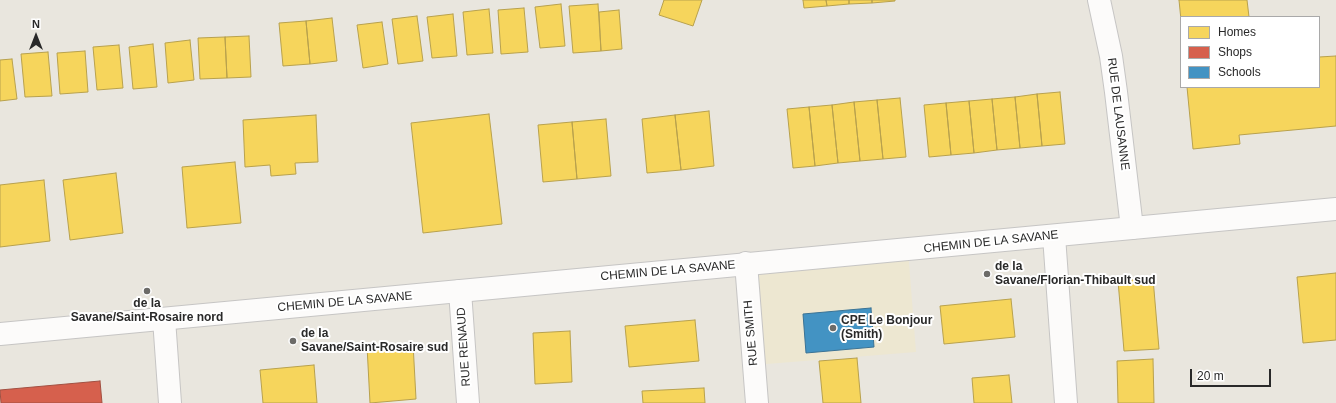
<!DOCTYPE html>
<style>
body{margin:0}
#map{position:relative;width:1336px;height:403px;overflow:hidden;background:#e9e6de;font-family:Arial,sans-serif}
canvas{display:block}
.legend{position:absolute;left:1180px;top:16px;width:140px;height:72px;box-sizing:border-box;background:#fff;border:1px solid #a9a9a9;margin:0;padding:5px 7px;list-style:none;font-size:12px;color:#292929}
.legend li{display:flex;align-items:center;gap:8px;height:20px}
.legend b{width:20px;border:1px solid #a9a9a9}
.north{position:absolute;left:16px;top:16px;width:40px;height:40px;-webkit-text-stroke:3px #fff;paint-order:stroke;rotate:0deg;font-size:11px;font-weight:700;line-height:16px;text-align:center;color:#292929}
.north::after{content:'';display:block;margin:auto;width:14px;height:18px;background:#292929;clip-path:polygon(50% 0,100% 100%,50% 72%,0 100%)}
.scale{position:absolute;left:1190px;top:369px;width:81px;height:18px;box-sizing:border-box;border:2px solid #292929;border-top:0;padding-left:5px;font-size:12px;line-height:14px;white-space:nowrap;color:#292929;-webkit-text-stroke:3px #fff;paint-order:stroke}
</style>
<div id="map">
<canvas width="1336" height="403"></canvas>
<ul class="legend">
<li><b style="height:11px;background:#f6d55c"></b>Homes</li>
<li><b style="height:11px;background:#d6604d"></b>Shops</li>
<li><b style="height:11px;background:#4393c3"></b>Schools</li>
</ul>
<div class="north">N</div>
<div class="scale">20 m</div>
</div>
<script>
const ctx = document.querySelector('canvas').getContext('2d');
ctx.lineJoin = 'round';
function fillPath(path, color) { ctx.fillStyle = color; ctx.fill(path, 'evenodd'); }
const shape = rows => new Path2D(rows.map(r => 'M' + r).join(''));
function strokePath(path, color, width, dash) { ctx.strokeStyle = color; ctx.lineWidth = width; ctx.lineCap = dash ? 'butt' : 'round'; ctx.setLineDash(dash || []); ctx.stroke(path); }
function write(font, color, halo, rows, align = 'center') {
  ctx.font = font + ' Arial,sans-serif'; ctx.lineWidth = 4; ctx.setLineDash([]); ctx.textBaseline = 'middle'; ctx.strokeStyle = halo; ctx.fillStyle = color; for (const [text, x, y, turn = 0] of rows) {
    ctx.save(); ctx.translate(x, y); ctx.rotate((+turn || 0) * Math.PI / 180); ctx.textAlign = isNaN(turn) ? turn : align; if (halo) ctx.strokeText(text, 0, 0); ctx.fillText(text, 0, 0); ctx.restore();
  }
}
fillPath(shape([
 [908,250,916,352,754,365,746,263]
]), '#ede7d1');
const homes = shape([
 [664,0,702,0,693,26,659,15,664,0],
 [803,0,826,0,827,6,804,8,803,0],
 [826,0,849,0,849,4,827,6,826,0],
 [849,0,872,0,872,3,849,4,849,0],
 [872,0,895,0,895,1,872,3,872,0],
 [1179,0,1247,0,1249,17,1181,17,1181,20,1179,0],
 [561,4,565,46,540,48,535,7,561,4],
 [598,4,601,51,573,53,569,6,598,4],
 [524,8,528,52,501,54,498,10,524,8],
 [489,9,493,53,467,55,463,12,489,9],
 [619,10,622,49,601,51,599,12,619,10],
 [453,14,457,56,432,58,427,17,453,14],
 [417,16,423,61,398,64,392,19,417,16],
 [332,18,337,61,310,64,306,21,332,18],
 [306,21,310,64,283,66,279,23,306,21],
 [382,22,388,64,363,68,357,25,382,22],
 [249,36,251,77,227,78,225,37,249,36],
 [225,37,227,78,200,79,198,38,225,37],
 [190,40,194,80,168,83,165,43,190,40],
 [153,44,157,87,133,89,129,47,153,44],
 [119,45,123,88,97,90,93,47,119,45],
 [85,51,88,92,60,94,57,53,85,51],
 [48,52,52,96,25,97,21,54,48,52],
 [1336,56,1336,126,1239,135,1240,144,1193,149,1187,87,1319,87,1319,57,1336,56],
 [12,59,17,99,0,101,0,60,12,59],
 [1060,92,1065,144,1042,146,1037,94,1060,92],
 [1037,94,1042,146,1020,148,1015,97,1037,94],
 [1015,97,1020,148,997,150,992,99,1015,97],
 [900,98,906,157,883,159,877,100,900,98],
 [992,99,997,150,974,153,969,101,992,99],
 [877,100,883,159,860,161,854,102,877,100],
 [969,101,974,153,951,155,946,103,969,101],
 [854,102,860,161,838,163,832,105,854,102],
 [946,103,951,155,929,157,924,105,946,103],
 [832,105,838,163,815,166,809,107,832,105],
 [809,107,815,166,793,168,787,109,809,107],
 [709,111,714,166,681,170,675,115,709,111],
 [489,114,502,224,423,233,411,123,489,114],
 [316,115,318,162,295,163,296,174,271,176,270,165,245,167,243,120,316,115],
 [675,115,681,170,647,173,642,119,675,115],
 [606,119,611,176,577,179,572,122,606,119],
 [572,122,577,179,543,182,538,125,572,122],
 [235,162,241,223,187,228,182,167,235,162],
 [116,173,123,233,70,240,63,180,116,173],
 [44,180,50,241,0,247,0,185,44,180],
 [1336,273,1336,340,1303,343,1297,277,1336,273],
 [1153,278,1159,349,1124,351,1118,281,1153,278],
 [1011,299,1015,337,944,344,940,306,1011,299],
 [695,320,699,361,629,367,625,326,695,320],
 [570,331,572,382,535,384,533,333,570,331],
 [413,343,416,399,370,403,367,346,413,343],
 [857,358,861,403,823,403,819,361,857,358],
 [1153,359,1154,403,1118,403,1117,361,1153,359],
 [314,365,317,403,263,403,260,370,314,365],
 [1009,375,1012,403,974,403,972,378,1009,375],
 [704,388,705,403,643,403,642,391,704,388]
]);
fillPath(homes, '#f6d55c');
strokePath(homes, '#b8a14d', 1);
const shops = shape([
 [100,381,102,403,1,403,0,390,100,381]
]);
fillPath(shops, '#d6604d');
strokePath(shops, '#a25042', 1);
const schools = shape([
 [871,308,874,347,806,353,803,314,871,308]
]);
fillPath(schools, '#4393c3');
strokePath(schools, '#3b7395', 1);
const minor = shape([
 [1099,0,1111,56,1116,92,1132,228],
 [1054,236,1066,403],
 [746,263,757,403],
 [460,291,468,403],
 [164,319,170,403]
]);
const tertiary = shape([
 [0,334,1336,209]
]);
strokePath(minor, '#c6c5c4', 24);
strokePath(tertiary, '#c6c5c4', 24);
strokePath(minor, '#fcfbfa', 22);
strokePath(tertiary, '#fcfbfa', 22);
for (const [x, y, r, color] of [
 [987,274,4,"#6c6b68"],
 [147,291,4,"#6c6b68"],
 [833,328,4,"#6c6b68"],
 [293,341,4,"#6c6b68"]
]) { const dot = new Path2D(); dot.arc(x, y, r, 0, 2 * Math.PI); ctx.fillStyle = color; ctx.fill(dot); strokePath(dot, '#fff', 1.5); }
write('12px', '#292929', '#fff', [
 ["RUE DE LAUSANNE",1118,114,83],
 ["CHEMIN DE LA SAVANE",991,242,-6],
 ["CHEMIN DE LA SAVANE",668,271,-5],
 ["CHEMIN DE LA SAVANE",345,302,-5],
 ["RUE SMITH",751,333,-95],
 ["RUE RENAUD",464,347,-94]
]);
write('bold 12px', '#292929', '#fff', [
 ["de la",995,267],
 ["Savane/Florian-Thibault sud",995,281],
 ["de la",147,304,"center"],
 ["Savane/Saint-Rosaire nord",147,318,"center"],
 ["CPE Le Bonjour",841,321],
 ["(Smith)",841,335],
 ["de la",301,334],
 ["Savane/Saint-Rosaire sud",301,348]
], 'left');
</script>
